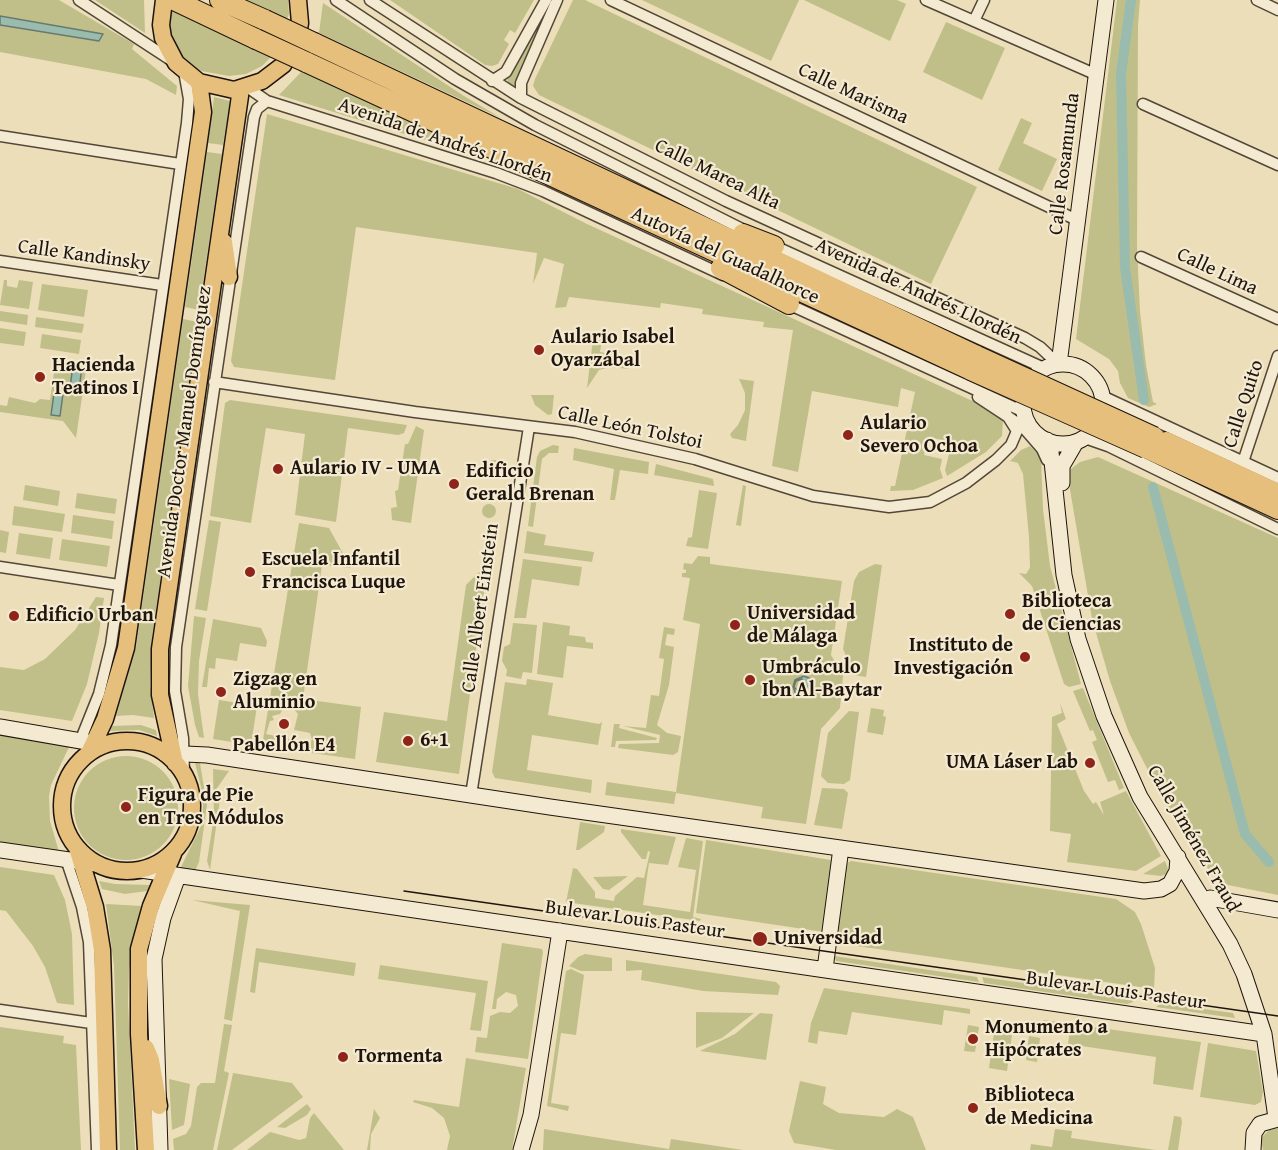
<!DOCTYPE html>
<meta charset="utf-8">
<style>
body{margin:0}
canvas{display:block;background:#ecdeb8}
</style>
<canvas width="1278" height="1150"></canvas>
<script>
const ctx = document.querySelector('canvas').getContext('2d');
ctx.lineJoin = 'round';
function fillPath(path, color) { ctx.fillStyle = color; ctx.fill(path, 'evenodd'); }
const shape = rows => new Path2D(rows.map(r => 'M' + r).join(''));
function strokePath(path, color, width, dash) { ctx.strokeStyle = color; ctx.lineWidth = width; ctx.lineCap = dash ? 'butt' : 'round'; ctx.setLineDash(dash || []); ctx.stroke(path); }
function write(font, color, halo, rows, align = 'center') {
  ctx.font = font + ' "Gentium Book Plus",serif'; ctx.lineWidth = 4.5; ctx.setLineDash([]); ctx.textBaseline = 'middle'; ctx.strokeStyle = halo; ctx.fillStyle = color; for (const [text, x, y, turn = 0] of rows) {
    ctx.save(); ctx.translate(x, y); ctx.rotate((+turn || 0) * Math.PI / 180); ctx.textAlign = isNaN(turn) ? turn : align; if (halo) ctx.strokeText(text, 0, 0); ctx.fillText(text, 0, 0); ctx.restore();
  }
}
fillPath(shape([
 [0,0,59,0,134,44,132,49,177,86,176,95,146,79,0,52,0,25,99,41,103,34,0,16],
 [95,0,144,0,145,33],
 [246,0,288,0,289,14,287,19],
 [390,0,534,0,515,33,510,30,504,40,509,44,498,64,492,66,485,65],
 [573,0,585,0,977,187,931,284,539,95,533,86,535,79],
 [642,0,799,0,771,61],
 [804,0,897,0,906,4,890,41],
 [1117,0,1140,0,1138,25,1137,247,1140,312,1146,365,1153,402,1157,404,1149,407,1128,398,1120,383,1118,371,1109,359,1076,339],
 [553,1,516,86,509,86,507,78,550,2],
 [323,3,464,96,501,118,319,33],
 [170,10,271,57,262,66,246,74,229,76,201,71,188,63,172,42,169,24],
 [946,22,1005,48,982,100,923,72],
 [302,71,481,155,411,136,279,95],
 [214,97,230,101,223,145,208,143],
 [267,114,518,189,587,224,990,409,1003,419,1002,436,986,452,947,476,945,470,952,442,928,437,924,455,942,459,940,469,943,478,913,490,890,491,891,486,895,486,915,392,901,388,898,407,812,391,798,472,772,466,793,330,763,327,764,322,702,314,703,309,661,303,660,308,569,297,566,307,555,308,564,264,544,258,533,284,537,253,356,227,335,380,234,367,231,361],
 [1021,118,1032,123,1023,143,1057,159,1042,191,998,170],
 [207,152,222,154,199,310,185,307],
 [4,280,7,280,7,286,17,288,19,280,33,282,29,309,0,305],
 [42,284,88,290,84,317,38,310],
 [0,311,28,315,27,325,0,321],
 [36,317,84,324,82,333,35,327],
 [183,319,198,322,152,637,150,685,154,718,133,715,116,716,136,647],
 [0,328,26,332,24,346,0,343],
 [42,334,81,340,79,354,40,348],
 [593,339,602,340,600,352,630,357,628,369,611,367,599,370,587,388],
 [56,359,87,363,76,438,63,421,0,412,0,405,7,406,9,397,35,403,40,399,50,400],
 [739,379,754,381,746,441,732,438,730,434,738,425,745,410,745,393],
 [531,395,554,395,552,414,548,415,535,405],
 [230,400,407,425,404,433,398,435,348,428,336,522,295,515,305,434,266,428,251,523,210,516,225,403],
 [416,426,424,430,411,523,392,520,391,508,397,507,395,491,398,490,405,444,408,444],
 [553,445,559,446,558,453,549,453,542,459,533,527,528,526,537,457,540,451],
 [1030,446,1041,457,1043,509,1050,566,1081,684,1069,687,1064,684,1032,586,1019,573,1026,574,1030,568,1029,537,1023,474,1018,463,1010,461,1021,450],
 [574,448,649,462,648,474,620,470,615,500,610,500,614,469,573,460],
 [1098,457,1278,538,1278,895,1223,884,1212,875,1159,792,1129,733,1110,681,1092,619,1067,472,1080,462],
 '487 467a7 7 0 1 1 14 0a7 7 0 1 1-14 0Z',
 [656,464,713,479,714,486,654,475],
 [25,485,60,491,58,506,23,500],
 [743,485,746,486,741,526,736,525],
 [699,490,717,493,708,549,686,546,688,538,692,537],
 [77,493,117,499,115,514,75,508],
 '482 511a7 7 0 1 1 14 0a7 7 0 1 1-14 0Z',
 [14,506,65,514,62,532,12,525],
 [73,515,114,521,112,539,71,533],
 [209,520,221,522,207,611,195,609],
 [299,523,329,528,351,568,322,565,303,699,361,707,355,759,262,746],
 [291,706,298,714,294,730,310,733,312,740,309,743,266,734,270,721,274,720,272,716,280,714,284,707],
 [0,530,9,532,6,553,0,552],
 [527,531,546,535,544,545,594,552,592,562,524,553],
 [19,533,53,538,50,559,16,554],
 [62,539,110,546,107,567,59,560],
 [698,556,710,557,710,564,842,581,831,655,843,676,840,708,821,729,806,824,761,818,763,807,676,793,674,804,605,795,607,782,676,792,700,624,683,620,690,578,682,577,682,573,686,573,686,570,683,569,684,563,692,564],
 [523,559,582,567,579,586,532,579,526,618,514,618],
 [488,563,459,774,376,762,384,712,447,721,466,585],
 [875,564,882,565,866,677,854,675,843,649,854,581,859,572],
 [96,597,104,598,99,633,87,684,72,721,0,710,0,667,24,670,45,659,75,630],
 [194,616,206,618,199,661,198,694,204,738,199,737,195,725,188,686],
 [213,619,261,628,267,641,266,647,240,643,237,661,216,658,215,669,209,668,207,687,202,687],
 [543,622,570,626,569,635,585,637,586,642,593,643,593,649,567,646,563,678,537,674],
 [513,623,537,625,532,673,523,672,521,679,506,676,507,670,502,661,504,647,510,644],
 [664,627,675,629,674,635,667,634,665,645,674,647,669,685,657,725,667,733,681,736,678,752,673,755,618,748,619,744,659,743,660,735,623,726,646,728,651,695,659,696,664,659,659,658],
 [527,679,553,683,548,715,599,724,602,722,598,745,532,735,527,770,592,780,591,793,495,778,492,772,505,682,526,685],
 [1083,688,1124,788,1119,790,1115,780,1108,782,1092,742,1097,740,1093,730,1090,731,1073,691],
 [219,700,257,706,251,745,213,739],
 [1060,703,1066,719,1057,724,1084,791,1093,804,1096,802,1104,815,1100,802,1126,791,1161,856,1136,871,1067,862,1071,834,1050,831,1052,717,1062,713],
 [871,708,884,710,883,716,886,717,883,735,867,732],
 [849,711,859,712,850,780,844,784,828,783,821,776,828,733],
 [614,724,620,724,619,728,657,738,656,740,616,741,615,747,611,747],
 [141,725,156,730,157,736,139,730,110,731,112,726],
 [0,734,70,745,51,785,49,796,50,821,59,852,0,843],
 '74 808a52 52 0 1 1 104 0a52 52 0 1 1-104 0Z',
 [195,763,200,763,207,805,199,862,195,871,180,869,203,822,203,795],
 [213,769,229,771,215,791,221,792,210,870,207,861,214,817],
 [822,788,844,789,848,793,842,829,814,825],
 [580,822,605,826,604,832,579,850,576,850],
 [621,829,676,837,668,865,649,863,643,905,690,912,696,870,678,867,686,838,703,841,693,917,701,919,700,921,566,902,573,868,577,869,595,892,595,898,614,901,615,896,637,877,644,878,650,852,648,851,646,859,642,859,621,832],
 [706,840,831,860,833,863,824,932,696,913],
 [851,861,1116,899,1135,912,1141,924,1155,968,1154,989,836,943,847,863],
 [1165,861,1168,869,1166,874,1161,876,1143,874],
 [0,867,54,875,65,900,72,934,74,1005,57,1003,45,967,33,946,6,911,0,910],
 [628,876,609,890,603,889,593,877],
 [99,881,115,884,150,885,147,891,125,894,102,889],
 [192,900,250,905,232,1021,224,1019,240,911],
 [106,904,142,906,129,969,128,1003,135,1150,120,1150,114,966],
 [502,943,542,949,543,952,528,1059,475,1052,477,1037,487,1038,490,1016,500,1012,510,1013,518,1006,516,995,506,992,497,999,496,1009,492,1009],
 [256,948,356,963,354,976,259,962,255,993,250,992],
 [585,954,612,958,612,971,581,971,569,966,578,957],
 [834,956,977,977,979,982,836,961],
 [626,960,776,982,780,986,778,995,703,991,641,980,642,970,626,971],
 [380,965,488,981,481,1031,470,1030,476,993,378,979],
 [571,969,584,975,576,1035,561,1033,551,1103,569,1106,568,1111,547,1106,566,971],
 [982,977,1133,999,1133,1002,1127,1004,984,983],
 [824,988,970,1009,970,1014,944,1010,942,1025,852,1012,847,1035,819,1031,817,1044,808,1042,811,1023],
 [1161,1003,1233,1013,1235,1018,1156,1007],
 [696,1012,754,1013,722,1038,696,1048],
 [760,1013,773,1014,766,1060,700,1051,735,1034],
 [1043,1020,1201,1042,1193,1090,1153,1084,1156,1057,1068,1044,1070,1029,1042,1025],
 [224,1024,232,1025,224,1071,229,1073,213,1150,174,1150,173,1139,186,1134,191,1126,197,1087,201,1083,215,1083],
 [968,1025,979,1027,975,1052,964,1051],
 [0,1027,64,1036,63,1043,76,1045,81,1150,0,1150],
 [994,1033,1012,1035,1007,1071,989,1068],
 [1029,1036,1040,1038,1037,1062,1026,1060],
 [1208,1043,1256,1051,1263,1092,1261,1102,1255,1105,1200,1097],
 [466,1058,526,1068,512,1150,447,1150,450,1136,444,1118,432,1108,413,1102,414,1100,459,1107],
 [233,1073,292,1083,303,1097,232,1150,217,1150],
 [169,1079,190,1084,184,1125,172,1130],
 [800,1081,826,1087,823,1104,839,1113,884,1117,897,1109,913,1117,926,1150,836,1150,794,1143,789,1131],
 [307,1104,311,1109,307,1115,285,1128,277,1127],
 [374,1109,380,1118,371,1134,370,1150,367,1150],
 [314,1113,344,1150,247,1150,270,1132,299,1140,306,1138,310,1118],
 [1174,1116,1181,1117,1182,1122,1178,1150,1168,1150],
 [1271,1128,1278,1128,1278,1150,1263,1150,1261,1138],
 [544,1129,669,1149,671,1139,743,1150,543,1150],
 [1055,1129,1072,1131,1071,1138,1156,1150,1030,1150,1031,1144,1052,1147]
]), '#c0bf89');
const water = shape([
 [0,16,103,34,99,41,0,25,0,16],
 [73,365,82,367,79,390,70,388,73,365],
 [54,393,63,394,60,416,51,415,54,393],
 [804,676,813,680,815,688,811,695,803,697,796,694,793,687,795,680,804,676],
 [802,679,807,687,800,693,794,687,796,681,802,679]
]);
fillPath(water, '#99bcaf');
strokePath(water, '#68796e', 1.5);
strokePath(shape([
 [1131,0,1121,74,1125,267,1144,400],
 [1153,487,1245,834,1269,862]
]), '#99bcaf', 10);
const street = shape([
 [79,0,174,62],
 [336,0,455,79,535,125,748,232],
 [370,0,521,98,726,201,1025,338,1040,347,1058,364],
 [611,0,1079,221],
 [926,0,1097,75],
 [1257,0,1278,10],
 [974,21,984,0],
 [492,81,506,72,546,0],
 [247,87,267,101,496,173,543,191,723,275],
 [521,98,521,83,557,0],
 [1143,104,1278,165],
 [0,136,180,164],
 [770,244,1046,369],
 [1141,257,1278,319],
 [0,261,162,285],
 [786,303,1024,412],
 [214,382,415,412,575,432,695,459,813,496,889,507,930,502,966,483,996,460,1011,445,1017,431,1005,412],
 [1102,396,1278,478],
 [978,397,1022,426,1042,449,1047,460],
 [1085,438,1108,446,1278,529],
 [1243,462,1278,356],
 [0,567,119,585],
 [81,739,99,694,111,645,187,123,189,99,184,71],
 [184,775,183,738,175,691,176,647,254,117,257,109,267,101],
 [471,795,529,427],
 [66,859,82,907,89,942,97,1150],
 [0,1010,98,1024]
]);
const secondary = shape([
 [1059,364,1106,0],
 '1023 404a40 40 0 1 1 80 0a40 40 0 1 1-80 0Z',
 [1047,440,1051,452,1064,575,1078,639,1104,716,1140,797,1230,944,1244,974,1264,1034,1276,1118],
 [1062,483,1062,466,1076,442],
 [0,727,104,745],
 [164,753,207,755,550,807,1144,891,1161,889,1170,884,1177,871,1178,857],
 [0,850,97,864],
 [141,870,1264,1034],
 [1210,898,1278,910],
 [825,969,841,848],
 [160,1150,154,959,163,918,178,876],
 [521,1150,531,1115,560,931],
 [1253,1150,1254,1133,1260,1124,1278,1119]
]);
const primary = shape([
 [164,0,161,25,163,38,176,63,199,82,234,90,262,81,283,65,297,40,300,23,298,0],
 [224,242,229,277],
 '62 806a65 65 0 1 1 130 0a65 65 0 1 1-130 0Z',
 [89,753,105,719,126,648,203,112,199,82],
 [175,763,160,695,160,649,241,89],
 [77,848,95,907,102,950,108,1150],
 [146,1048,151,1060,159,1106],
 [146,1150,139,1034,139,949,151,906,173,854]
]);
const highway = shape([
 [174,0,256,39],
 [220,0,265,20],
 [314,43,977,356],
 [306,62,971,370],
 [743,234,774,246],
 [721,268,789,304],
 [1166,442,1278,494],
 [1146,448,1278,509]
]);
strokePath(street, '#524738', 13);
strokePath(secondary, '#1f150d', 17);
strokePath(primary, '#1f150d', 19);
strokePath(highway, '#1f150d', 22);
strokePath(street, '#f3ead1', 10);
strokePath(secondary, '#f3ead1', 15);
strokePath(primary, '#e6bf7c', 16);
strokePath(highway, '#e6bf7c', 20);
strokePath(shape([
 [404,891,1278,1016]
]), '#1f150d', 1.5);
const highwayBridge = shape([
 [265,20,314,43],
 [256,39,306,62],
 [977,356,1154,437],
 [971,370,1146,448]
]);
strokePath(highwayBridge, '#1f150d', 22, []);
strokePath(highwayBridge, '#e6bf7c', 20);
for (const [x, y, r, color] of [
 [539,350,6,"#8f2418"],
 [40,377,6,"#8f2418"],
 [848,435,6,"#8f2418"],
 [278,469,6,"#8f2418"],
 [454,484,6,"#8f2418"],
 [250,572,6,"#8f2418"],
 [1010,614,6,"#8f2418"],
 [14,616,6,"#8f2418"],
 [735,625,6,"#8f2418"],
 [1025,657,6,"#8f2418"],
 [750,680,6,"#8f2418"],
 [221,692,6,"#8f2418"],
 [284,724,6,"#8f2418"],
 [408,741,6,"#8f2418"],
 [1090,763,6,"#8f2418"],
 [126,807,6,"#8f2418"],
 [760,939,8,"#8f2418"],
 [973,1039,6,"#8f2418"],
 [343,1057,6,"#8f2418"],
 [973,1108,6,"#8f2418"]
]) { const dot = new Path2D(); dot.arc(x, y, r, 0, 2 * Math.PI); ctx.fillStyle = color; ctx.fill(dot); strokePath(dot, '#f3ead1', 2); }
write('20px', '#1f150d', '#f3ead1', [
 ["Calle Marisma",853,94,25],
 ["Avenida de Andrés Llordén",445,141,19],
 ["Calle Rosamunda",1065,164,-83],
 ["Calle Marea Alta",717,175,26],
 ["Calle Kandinsky",84,256,8],
 ["Autovía del Guadalhorce",725,256,25],
 ["Calle Lima",1217,272,25],
 ["Avenida de Andrés Llordén",918,292,25],
 ["Calle Quito",1244,404,-72],
 ["Calle León Tolstoi",630,428,12],
 ["Avenida Doctor Manuel Domínguez",185,432,-82],
 ["Calle Albert Einstein",481,608,-82],
 ["Calle Jiménez Fraud",1193,839,60],
 ["Bulevar Louis Pasteur",635,920,8],
 ["Bulevar Louis Pasteur",1116,991,8]
]);
write('bold 20px', '#1f150d', '#f3ead1', [
 ["Aulario Isabel",551,338],
 ["Oyarzábal",551,361],
 ["Hacienda",52,366],
 ["Teatinos I",52,389],
 ["Aulario",860,424],
 ["Severo Ochoa",860,447],
 ["Aulario IV - UMA",290,469],
 ["Edificio",466,472],
 ["Gerald Brenan",466,495],
 ["Escuela Infantil",262,560],
 ["Francisca Luque",262,583],
 ["Biblioteca",1022,602],
 ["de Ciencias",1022,625],
 ["Universidad",747,614],
 ["de Málaga",747,637],
 ["Edificio Urban",26,616],
 ["Instituto de",1013,646,"right"],
 ["Investigación",1013,669,"right"],
 ["Umbráculo",762,668],
 ["Ibn Al-Baytar",762,691],
 ["Zigzag en",233,680],
 ["Aluminio",233,703],
 ["6+1",420,741],
 ["Pabellón E4",284,746,"center"],
 ["UMA Láser Lab",1078,763,"right"],
 ["Figura de Pie",138,796],
 ["en Tres Módulos",138,819],
 ["Universidad",774,939],
 ["Monumento a",985,1028],
 ["Hipócrates",985,1051],
 ["Tormenta",355,1057],
 ["Biblioteca",985,1096],
 ["de Medicina",985,1119]
], 'left');
</script>
